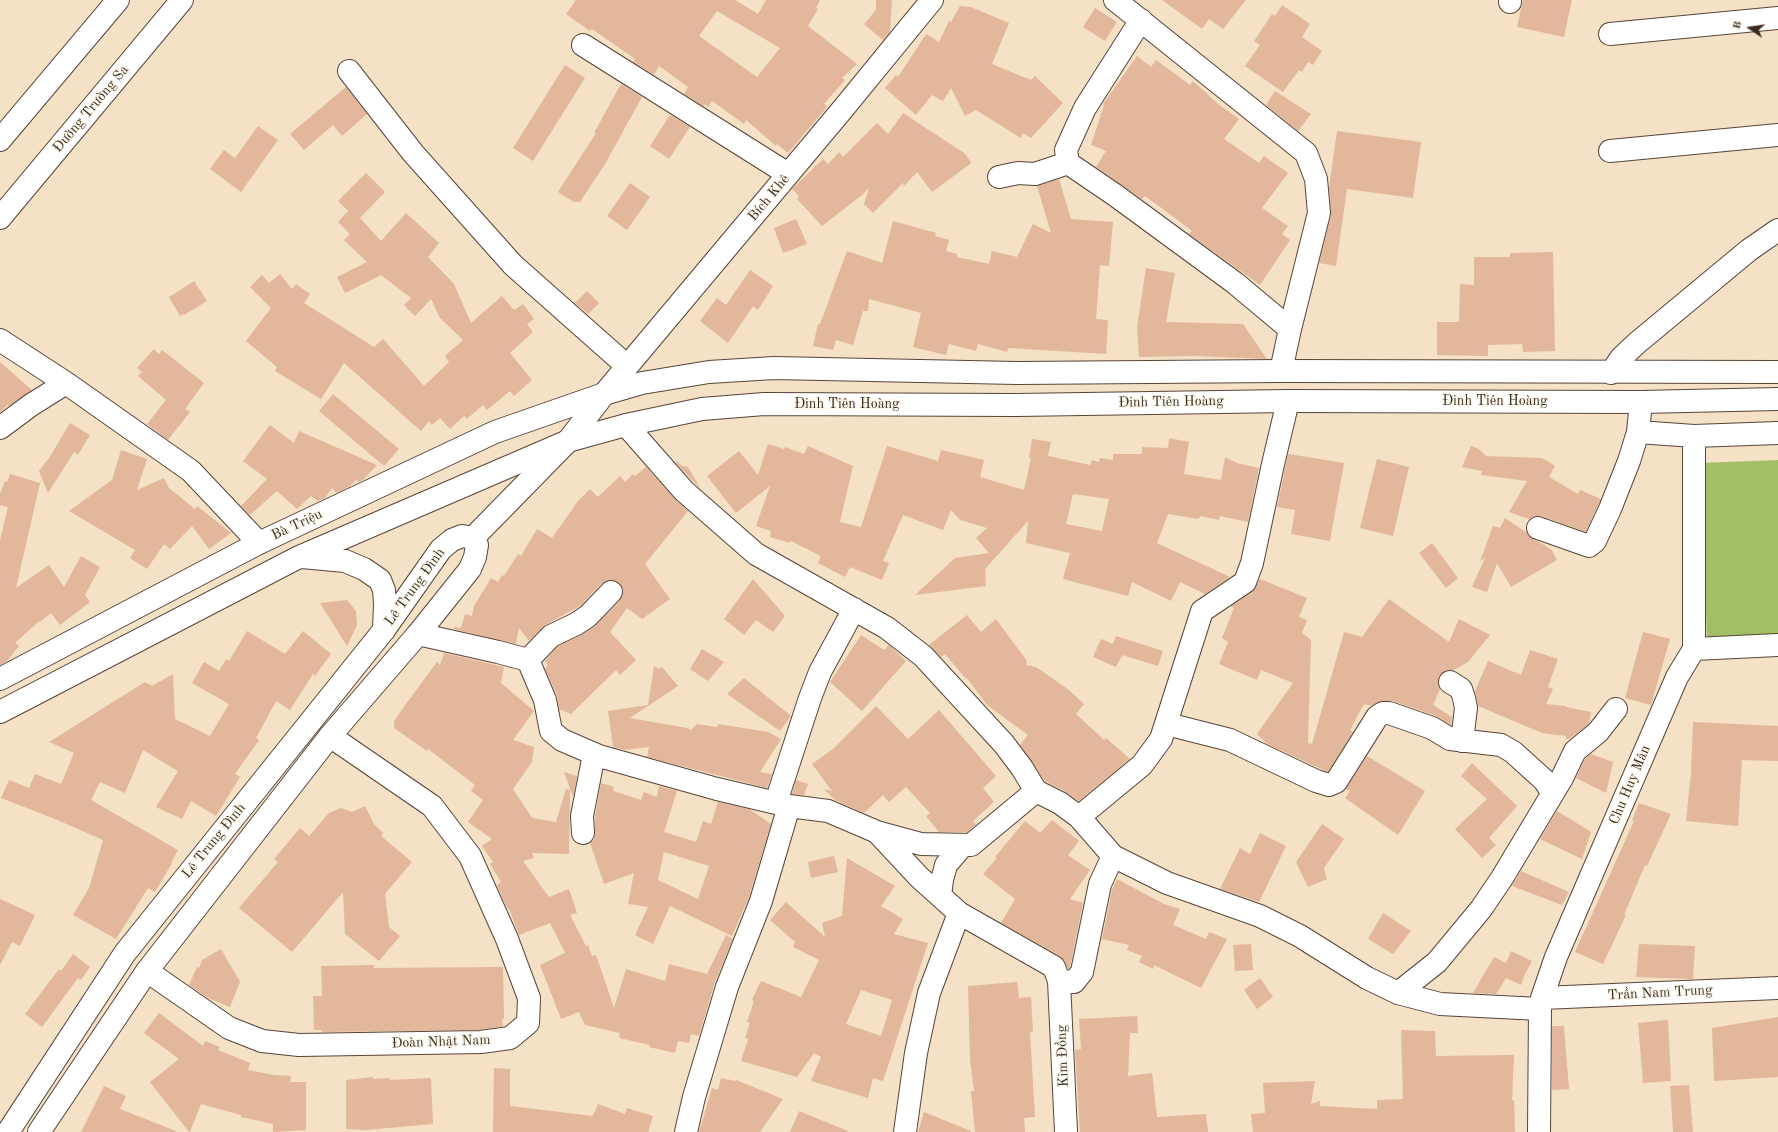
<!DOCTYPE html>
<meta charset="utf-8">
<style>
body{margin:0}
#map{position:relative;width:1778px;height:1132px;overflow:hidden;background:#f4e1c6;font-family:"Old Standard TT",serif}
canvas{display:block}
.north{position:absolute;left:1730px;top:8px;width:40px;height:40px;-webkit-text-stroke:3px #fbf7ec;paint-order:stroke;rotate:283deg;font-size:11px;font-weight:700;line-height:16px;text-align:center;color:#3b2a1e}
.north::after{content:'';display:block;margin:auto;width:14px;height:18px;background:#3b2a1e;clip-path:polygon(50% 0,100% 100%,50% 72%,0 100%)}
</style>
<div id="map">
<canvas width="1778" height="1132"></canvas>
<div class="north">B</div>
</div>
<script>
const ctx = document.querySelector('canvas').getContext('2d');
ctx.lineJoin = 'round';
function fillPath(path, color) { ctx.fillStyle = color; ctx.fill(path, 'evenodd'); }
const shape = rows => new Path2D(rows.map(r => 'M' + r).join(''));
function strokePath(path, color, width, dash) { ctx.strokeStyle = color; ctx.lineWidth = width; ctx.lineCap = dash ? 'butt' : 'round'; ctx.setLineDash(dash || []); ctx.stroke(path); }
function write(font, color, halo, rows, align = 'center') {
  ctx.font = font + ' "Old Standard TT",serif'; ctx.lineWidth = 3; ctx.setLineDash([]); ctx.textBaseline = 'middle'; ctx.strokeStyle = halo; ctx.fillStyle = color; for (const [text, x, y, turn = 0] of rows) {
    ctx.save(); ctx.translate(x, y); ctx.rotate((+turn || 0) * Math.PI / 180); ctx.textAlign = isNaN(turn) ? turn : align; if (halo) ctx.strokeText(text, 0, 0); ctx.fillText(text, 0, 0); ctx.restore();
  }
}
fillPath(shape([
 [1778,460,1778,637,1707,640,1700,463]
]), '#a3bf66');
fillPath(shape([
 [576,0,735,0,758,14,766,0,820,0,816,8,818,9,808,26,857,64,842,78,845,80,824,104,827,107,788,153,777,144,776,146,746,120,744,124,712,101,708,107,705,104,703,106,684,94,688,87,659,66,654,75,633,62,635,59,592,29,590,31,566,14],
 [717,11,780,48,757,77,699,36],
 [876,0,892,0,890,32,883,40,864,24,876,10],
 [1162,0,1246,0,1223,29,1209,19,1202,29],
 [1523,0,1572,0,1564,37,1517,27],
 [1282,5,1310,24,1302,37,1322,51,1313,65,1308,62,1302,72,1299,70,1283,92,1245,66,1260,45,1254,41,1272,14,1275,16],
 [960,6,971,7,1009,23,992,64,1031,80,1035,76,1063,103,1031,138,1023,133,1021,138,976,110,965,116,951,88,943,101,932,95,916,115,885,88,896,75,898,77,926,34,939,42,949,21,951,22],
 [1095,8,1117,22,1105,41,1083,27],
 [1137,56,1151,67,1156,60,1190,85,1193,81,1218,104,1239,119,1224,139,1259,163,1264,156,1288,173,1262,208,1288,226,1282,234,1290,240,1260,285,1189,234,1192,231,1167,212,1145,196,1142,199,1096,167,1106,151,1091,145,1104,105,1103,104],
 [565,65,585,78,533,161,513,148],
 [621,84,642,97,605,164,580,202,574,202,558,192,596,133,594,133],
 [346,87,367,114,342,136,333,125,304,150,290,134],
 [1275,91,1311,114,1298,131,1266,105],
 [903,113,964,153,971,162,970,164,932,192,917,172,903,187,904,183,902,184,873,213,864,204,869,188,862,195,822,226,797,199,799,196,792,189,823,159,828,164,839,152,843,157,877,123,888,134],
 [670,115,690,127,669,159,650,146],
 [258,126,278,140,241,192,210,169,224,150,235,158],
 [1337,131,1421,142,1413,198,1347,189,1336,266,1319,263,1331,216,1329,188],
 [366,173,385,192,360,218,381,241,406,213,439,243,428,257,454,284,471,323,502,296,514,310,523,304,534,319,527,324,533,332,510,353,532,380,514,396,510,391,487,410,483,405,467,419,464,416,450,429,440,418,432,425,429,421,421,431,344,363,321,399,275,371,277,367,246,341,271,308,250,287,262,275,269,283,280,274,292,289,296,284,310,294,304,303,374,347,383,339,424,386,449,362,445,356,463,340,440,318,431,299,415,316,404,305,411,298,381,275,345,293,337,277,367,262,344,240,350,234,338,222,348,211,338,201],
 [1059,179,1071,219,1113,222,1109,266,1100,265,1096,319,1108,320,1106,354,1008,348,1007,352,978,344,976,351,949,344,946,355,913,347,921,313,869,299,868,311,863,311,853,345,836,340,833,350,813,346,818,324,820,324,847,251,882,263,893,221,936,233,935,236,949,240,946,251,957,254,957,257,989,264,992,251,1017,257,1033,224,1051,233,1037,186],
 [630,183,650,197,627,230,607,216],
 [796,219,807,244,783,253,774,228],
 [1553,252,1555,351,1523,352,1522,344,1488,345,1488,356,1437,355,1437,322,1459,322,1460,284,1474,285,1474,257,1510,257,1510,253],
 [1146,268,1175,273,1166,322,1243,324,1267,359,1194,356,1139,357,1137,327],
 [750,270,773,286,758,310,753,306,728,343,700,321,717,298,726,305],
 [194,281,207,301,184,315,183,314,180,316,169,297],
 [587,291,599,303,588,314,575,303],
 [154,349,159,354,162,350,204,383,185,409,190,412,168,440,147,424,166,400,138,376,142,372,137,368],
 [0,362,32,390,9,406,8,405,0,412],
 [333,394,399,449,384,466,319,411],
 [70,423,90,435,78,455,74,452,48,493,39,471,47,460,48,460],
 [270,425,294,443,299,431,377,465,363,480,359,482,356,480,349,487,336,493,332,488,325,498,318,501,311,496,297,509,277,491,250,515,241,506,267,479,243,461],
 [1169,438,1189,442,1184,474,1221,480,1225,457,1237,463,1259,468,1248,522,1220,516,1219,520,1200,516,1199,519,1168,514,1157,543,1230,577,1205,594,1180,582,1171,601,1132,582,1128,596,1063,579,1070,553,1026,543,1028,521,985,569,986,586,915,595,955,558,989,553,976,538,987,528,960,520,951,510,943,530,903,515,883,561,889,563,882,580,850,567,845,577,818,563,821,556,791,541,790,543,770,537,771,531,756,526,770,486,736,513,707,476,739,451,758,475,768,444,784,449,785,447,804,454,808,446,853,466,840,522,861,527,887,446,938,461,941,450,984,460,980,477,1024,490,1031,458,1029,458,1032,439,1051,442,1048,456,1090,465,1092,460,1099,462,1100,458,1113,460,1113,454,1142,454,1142,447,1168,448],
 [1073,494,1109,499,1102,531,1066,524],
 [1471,446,1479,449,1486,456,1542,458,1555,466,1549,477,1578,494,1580,490,1601,499,1586,532,1542,516,1535,516,1529,519,1509,512,1527,481,1481,475,1482,471,1462,467],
 [121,450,147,459,137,490,164,478,169,488,195,509,197,506,231,533,209,549,192,526,170,549,164,544,147,569,130,558,135,550,69,511,112,480],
 [1288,454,1344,463,1330,541,1291,534,1295,510,1277,507],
 [1377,459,1409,467,1393,536,1360,528],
 [677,461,682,466,688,467,700,488,676,463],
 [646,467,675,499,688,511,645,564,670,599,642,619,627,608,610,632,636,660,620,675,616,670,571,714,559,709,557,695,545,669,548,665,545,661,558,646,581,635,595,626,620,601,623,595,623,589,619,583,614,580,608,580,602,583,580,606,545,625,529,641,519,628,516,644,454,629,454,627,461,628,465,614,472,616,474,606,491,578,498,582,502,575,504,576,518,554,521,556,537,529,552,538,578,501,590,489,598,497,620,476,625,482,633,474,635,476],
 [10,474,40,483,16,588,49,565,64,587,81,556,100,567,85,595,90,602,60,625,51,613,40,622,39,621,15,643,19,646,7,661,0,665,0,540,8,507,0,505,0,494,5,481,7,482],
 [1505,518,1527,533,1529,536,1552,550,1557,560,1511,587,1497,563,1487,592,1472,587,1485,558,1480,561,1493,526,1500,528],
 [1432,543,1458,578,1446,588,1419,553],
 [753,579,785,616,773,632,756,620,744,635,724,619],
 [1260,579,1307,598,1299,617,1307,620,1302,633,1311,640,1308,743,1312,744,1344,632,1362,637,1389,599,1449,642,1459,619,1490,635,1468,662,1454,670,1445,671,1439,676,1438,682,1440,689,1433,705,1452,717,1451,725,1436,716,1393,701,1383,701,1371,706,1364,704,1350,730,1353,732,1328,772,1267,744,1257,734,1293,683,1261,670,1257,680,1219,664,1228,642,1222,638,1234,608,1231,606,1252,592],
 [347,600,356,611,357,625,347,646,320,603],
 [967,615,981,632,996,619,1027,661,1026,665,1036,667,1069,690,1084,704,1076,714,1104,740,1106,738,1130,759,1079,801,1066,792,1045,781,1020,745,1028,735,987,705,967,678,966,679,945,654,941,657,929,645],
 [247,631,285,654,303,631,331,654,315,676,313,674,290,710,276,701,256,738,259,740,235,774,240,777,216,816,191,801,182,819,156,807,178,771,143,750,125,793,100,782,91,800,178,850,171,863,172,863,155,892,148,888,116,939,73,915,89,888,103,840,55,819,1,798,9,780,29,788,35,774,61,784,74,753,49,742,145,682,152,686,173,674,175,719,210,736,229,704,192,683,204,662,219,671,226,659,229,661],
 [1643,632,1670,639,1651,705,1625,698],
 [861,635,884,650,889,645,906,661,862,711,830,682],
 [1116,636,1163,651,1158,666,1122,655,1116,667,1093,657,1101,639,1113,644],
 [702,649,724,662,708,681,690,669],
 [1530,650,1558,659,1548,687,1553,689,1546,704,1566,706,1566,707,1591,712,1589,724,1569,739,1566,739,1566,736,1542,733,1478,706,1475,691,1488,661,1521,675],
 [444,653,504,667,501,683,534,711,513,740,534,747,532,762,513,789,532,818,556,822,566,789,570,790,569,854,532,853,534,858,523,861,549,897,569,889,577,913,570,915,586,946,588,945,592,956,596,955,614,1008,626,969,665,981,669,964,707,974,726,935,733,939,715,982,699,1036,691,1034,689,1043,678,1041,675,1053,649,1047,650,1045,619,1038,620,1033,585,1025,579,1012,561,1019,540,965,565,953,550,923,519,935,510,911,505,904,497,885,501,882,490,864,493,862,482,846,492,839,468,822,483,800,471,791,475,785,428,749,427,751,394,728,394,721,406,704,437,662,440,665],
 [654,666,659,669,662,667,678,686,630,718,687,728,691,730,697,724,717,727,718,724,768,732,781,739,760,772,772,774,767,788,647,757,649,747,625,750,613,747,608,711,648,705],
 [744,678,791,716,780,731,727,694],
 [876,706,908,739,939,710,996,776,983,788,994,802,973,821,976,825,967,832,939,832,926,816,930,813,906,787,889,802,883,795,864,813,835,800,824,789,832,791,812,764,833,749],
 [1693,722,1778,726,1778,761,1742,760,1738,826,1686,821,1691,772],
 [1591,754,1613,762,1606,793,1576,778,1585,759],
 [1367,756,1425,791,1398,835,1345,798,1350,791,1346,789],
 [1472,763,1517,806,1489,838,1496,845,1482,858,1455,829,1487,799,1461,776],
 [564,772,577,776,573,797],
 [796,780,808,784,804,795,792,794],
 [601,783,614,787,613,791,641,800,644,792,657,797,659,786,677,791,664,832,696,842,703,821,711,824,718,802,749,809,771,824,749,897,732,936,670,906,653,944,635,935,648,907,628,904,634,873,604,884,590,843,594,839,595,833,595,817],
 [664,852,709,866,698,899,658,880],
 [1639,803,1671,814,1647,866,1645,865,1624,915,1626,915,1603,964,1575,952,1634,821,1632,820],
 [365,806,374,824,383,833,381,836,412,862,385,894,389,927,400,936,379,961,345,934,343,892,292,952,239,908,278,862,274,859,300,828,309,836,329,813,341,808,352,812],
 [1557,811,1591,832,1582,859,1540,839],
 [1052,820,1079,841,1068,855,1090,870,1070,899,1083,903,1070,967,1068,969,1060,956,1001,923,1015,899,983,874,997,858,995,857,1025,821,1040,833],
 [1322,824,1344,839,1324,868,1327,879,1308,887,1296,862],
 [1260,833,1286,846,1259,902,1220,889,1240,848,1250,854],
 [834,856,838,872,811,878,808,862],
 [847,858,895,886,881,906,903,919,894,934,928,943,883,1081,873,1078,868,1098,811,1081,821,1057,814,1053,797,1077,741,1061,748,1039,745,1038,750,1023,747,1022,754,1001,752,1000,761,981,801,997,819,960,793,947,795,942,770,920,786,902,825,937,822,923,842,916],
 [861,990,892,1000,881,1036,846,1024],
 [1521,871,1569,892,1562,905,1512,886],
 [1117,879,1164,904,1180,909,1173,925,1206,939,1209,932,1227,939,1201,988,1154,965,1153,969,1139,962,1142,956,1127,950,1129,945,1102,939,1112,890],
 [0,899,35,915,20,946,12,942,0,965],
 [1383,913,1411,931,1393,954,1368,939],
 [1251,944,1253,970,1235,971,1233,945],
 [1639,944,1695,946,1693,979,1636,977],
 [221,949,240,982,230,1007,208,998,189,985,197,967,199,968,202,960],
 [1511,951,1532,961,1525,974,1521,985,1506,978,1496,994,1473,993,1494,957,1506,963],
 [73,954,90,967,81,980,78,978,42,1027,25,1014,59,969,61,971],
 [375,965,373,968,503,967,504,1019,502,1019,503,1026,480,1030,322,1032,322,1030,314,1030,313,996,322,996,321,966],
 [1260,978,1273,997,1257,1009,1244,990],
 [1017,982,1019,998,1031,997,1033,1032,1030,1032,1035,1117,1024,1118,1025,1132,975,1132,971,1091,974,1091,970,1060,968,986],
 [159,1013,203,1046,205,1041,220,1047,218,1050,250,1063,248,1070,274,1075,291,1076,290,1082,306,1082,306,1130,273,1132,273,1124,241,1117,241,1115,201,1104,190,1132,189,1132,150,1082,179,1059,144,1033],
 [1137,1016,1138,1033,1130,1033,1128,1076,1152,1073,1157,1117,1206,1114,1208,1132,1080,1132,1075,1050,1081,1049,1079,1019],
 [1778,1017,1778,1077,1714,1081,1712,1028],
 [1668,1020,1671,1081,1643,1083,1638,1023],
 [1552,1026,1564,1026,1569,1089,1552,1090],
 [1401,1030,1435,1031,1436,1056,1514,1055,1512,1101,1514,1100,1515,1132,1253,1132,1251,1114,1265,1113,1263,1083,1315,1081,1311,1104,1320,1101,1320,1106,1377,1109,1377,1100,1403,1099],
 [494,1068,510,1069,510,1106,593,1116,598,1104,625,1114,627,1108,653,1116,648,1132,493,1132],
 [373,1077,373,1079,390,1078,390,1080,431,1078,433,1124,366,1130,346,1129,346,1080],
 [721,1078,736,1081,736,1080,783,1099,760,1132,699,1132,712,1088,718,1090],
 [1689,1085,1693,1132,1673,1132,1670,1086],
 [104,1086,126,1096,120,1109,176,1131,176,1132,81,1132],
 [799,1111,848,1131,848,1132,790,1132],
 [924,1112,971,1131,971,1132,918,1132]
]), '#e2b79b');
const minor = shape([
 [1115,0,1306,153,1316,179,1319,213,1290,329,1281,371],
 [1510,2,1510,0],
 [1141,20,1085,108,1066,150,1068,163,1115,195,1235,283,1290,329],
 [1610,34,1778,18],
 [583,45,788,174],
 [349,71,413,153,513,265,627,366],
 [1610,151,1778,135],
 [999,177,1018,173,1035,174,1068,163],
 [0,340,66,383,191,471,259,543],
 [1611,373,1621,358,1637,343,1749,250,1778,230],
 [626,425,684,491,756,554,887,628,923,656,1004,744,1022,768,1036,791,1060,803,1079,817,1113,856,1167,883,1260,916,1300,936,1367,978,1398,993,1440,1004,1540,1009],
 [0,428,31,405,66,383],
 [1638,432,1694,436,1778,433],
 [1538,528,1589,546,1595,541,1610,509,1629,461,1638,432,1641,402],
 [418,634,498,652,528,660,545,700,551,731,562,740,599,756,717,789,789,806,828,811,877,832,919,877,959,913,1054,967,1059,981,1066,1132],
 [1694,649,1778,645],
 [528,660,551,636,576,624,588,616,611,592],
 [1450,682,1461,689,1464,698,1466,708,1462,741],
 [1167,724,1230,740,1316,781,1329,785,1336,782,1377,717,1383,713,1389,713,1432,728,1450,739,1501,745,1513,752,1544,780,1552,792],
 [776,802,810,698,820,672,854,609],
 [1079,817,1142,765,1161,739,1202,611,1245,582,1252,563,1273,464,1288,401],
 [877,832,921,844,971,845,1036,791],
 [583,833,582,816,594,754],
 [940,896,942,880,946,865,963,845],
 [147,971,229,1028,262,1041,299,1045,481,1042,510,1038,528,1023,529,998,507,939,470,856,432,806,330,736],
 [1059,981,1074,982,1082,972,1100,884,1113,856],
 [1398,993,1437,962,1481,909,1502,878,1562,778,1575,751,1598,732,1616,709],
 [1542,998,1778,988],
 [686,1132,694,1097,727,987,761,901,789,806],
 [905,1132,916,1053,929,993,959,913],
 [1539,1132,1540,1009,1542,998,1556,957,1677,677,1694,649,1694,436]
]);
const major = shape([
 [0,140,118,0],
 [0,218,182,0],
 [473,538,568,441,604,394,842,110,932,0],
 [8,1132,125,953,384,630,441,549,452,540,462,536,473,538,477,545,475,557,470,569,418,634,330,736,147,971,39,1132]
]);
const highway = shape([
 [302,557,345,561,364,569,380,580,384,590,385,604,384,630],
 [0,679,259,543,495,432,604,394,642,383,709,372,774,368,1017,373,1281,371,1778,372],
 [0,712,299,557,568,441,626,425,702,409,764,404,1016,405,1288,401,1641,402,1778,399]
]);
strokePath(minor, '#574537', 24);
strokePath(major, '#574537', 24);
strokePath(highway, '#574537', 24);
strokePath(minor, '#fff', 22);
strokePath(major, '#fff', 22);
strokePath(highway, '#fff', 22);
write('14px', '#3b2a1e', '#fbf7ec', [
 ["Đường Trường Sa",91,109,-50],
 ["Bích Khê",769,198,-50],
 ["Đinh Tiên Hoàng",1495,401],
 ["Đinh Tiên Hoàng",1171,402,-1],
 ["Đinh Tiên Hoàng",847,404],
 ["Bà Triệu",297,525,-25],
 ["Lê Trung Đình",415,587,-54],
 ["Chu Huy Mân",1630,785,-67],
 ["Lê Trung Đình",214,841,-51],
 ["Trần Nam Trung",1660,993,-3],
 ["Đoàn Nhật Nam",441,1042,-2],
 ["Kim Đồng",1063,1056,-92]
]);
</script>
